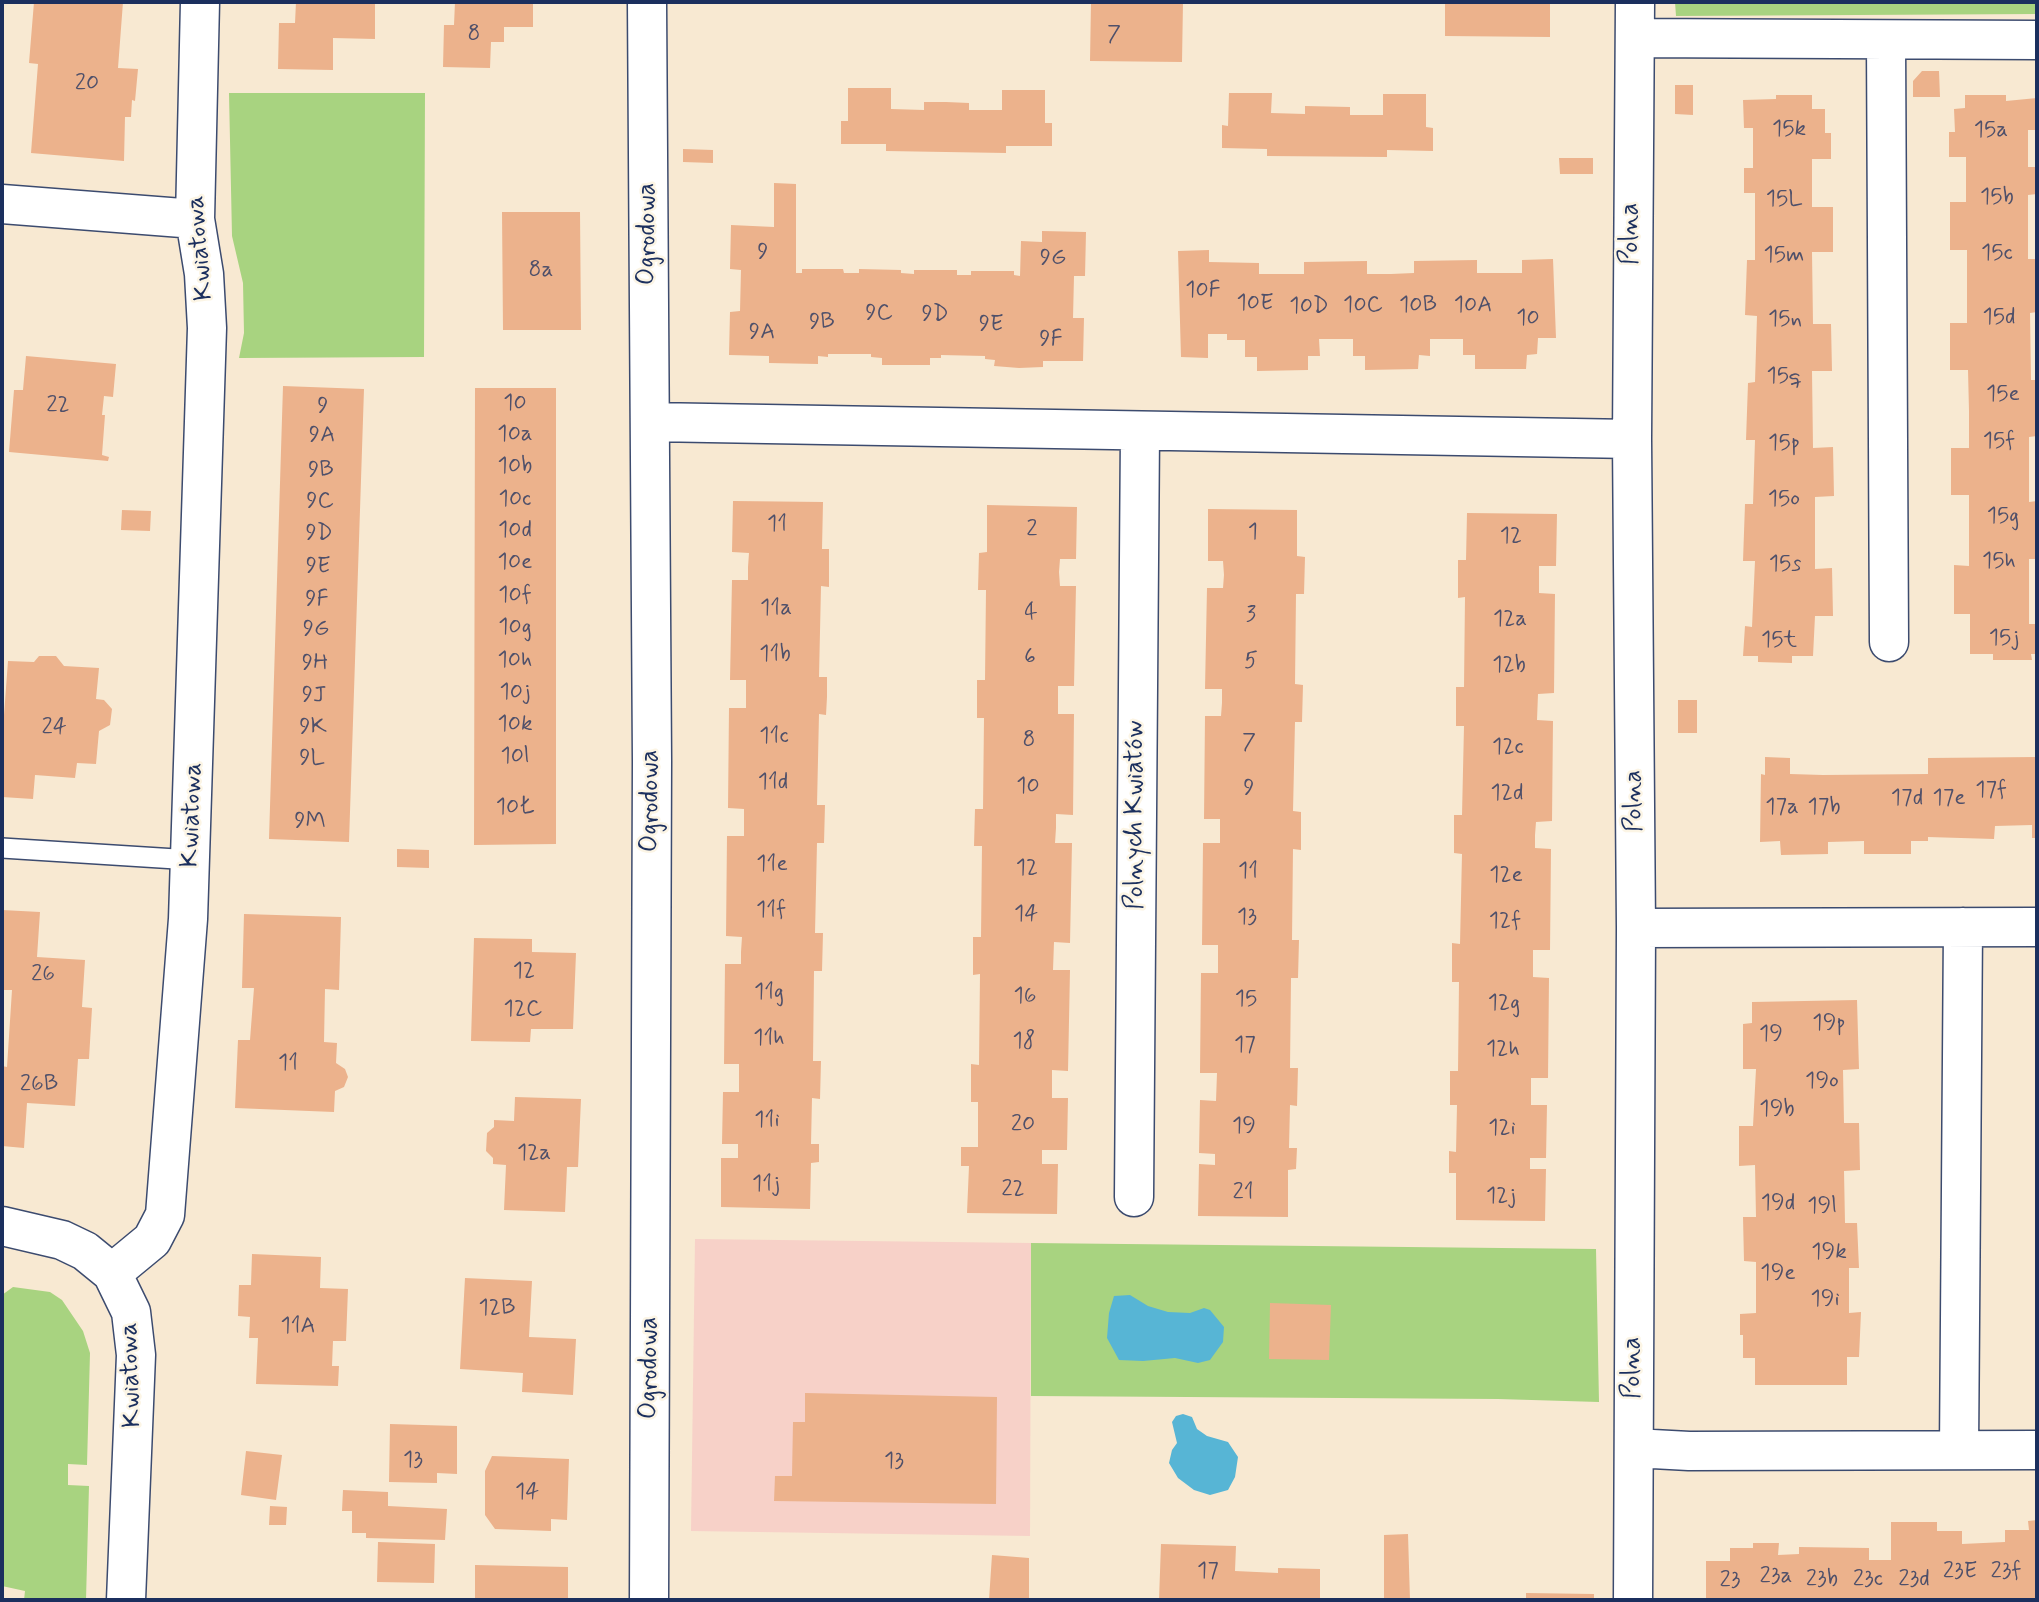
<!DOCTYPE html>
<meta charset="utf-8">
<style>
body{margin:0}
#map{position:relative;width:2039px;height:1602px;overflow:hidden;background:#f8e9d2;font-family:Mynerve,sans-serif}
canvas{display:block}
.frame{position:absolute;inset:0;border:4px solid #1b2f5e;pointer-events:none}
</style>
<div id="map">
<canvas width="2039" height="1602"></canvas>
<div class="frame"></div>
</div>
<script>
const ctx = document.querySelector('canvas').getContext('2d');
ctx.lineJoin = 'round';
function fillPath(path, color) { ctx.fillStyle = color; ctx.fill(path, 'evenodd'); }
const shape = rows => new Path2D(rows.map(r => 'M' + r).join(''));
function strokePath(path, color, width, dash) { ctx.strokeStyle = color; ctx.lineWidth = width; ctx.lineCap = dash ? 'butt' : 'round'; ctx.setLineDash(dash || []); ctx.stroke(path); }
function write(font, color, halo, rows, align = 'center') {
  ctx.font = font + ' Mynerve,sans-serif'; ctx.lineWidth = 5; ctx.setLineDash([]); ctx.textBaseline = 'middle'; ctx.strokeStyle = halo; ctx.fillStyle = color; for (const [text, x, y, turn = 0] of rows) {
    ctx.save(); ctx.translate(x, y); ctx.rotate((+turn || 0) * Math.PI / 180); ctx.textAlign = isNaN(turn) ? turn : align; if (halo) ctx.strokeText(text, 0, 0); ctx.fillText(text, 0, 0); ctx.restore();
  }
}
fillPath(shape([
 [695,1239,1031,1243,1030,1536,691,1531]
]), '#f7d1c8');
fillPath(shape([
 [1675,2,2037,2,2037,14,1676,16],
 [229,93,425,93,424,357,239,358,244,333,243,283,232,236],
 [1031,1243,1596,1249,1599,1402,1498,1399,1031,1396],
 [13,1287,50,1292,62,1300,83,1331,90,1353,87,1465,68,1464,68,1485,89,1486,86,1600,24,1600,25,1591,2,1586,2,1295]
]), '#a8d380');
fillPath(shape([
 [1130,1295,1148,1306,1168,1312,1190,1313,1204,1308,1210,1310,1224,1327,1223,1342,1210,1360,1198,1363,1175,1358,1143,1361,1119,1360,1107,1338,1109,1313,1114,1296],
 [1183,1414,1192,1417,1197,1429,1207,1436,1228,1442,1238,1457,1235,1477,1228,1490,1210,1495,1194,1490,1178,1478,1169,1463,1172,1450,1177,1443,1172,1422,1176,1416]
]), '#57b5d5');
fillPath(shape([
 [34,2,123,2,118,68,138,69,135,101,132,100,131,117,125,117,124,161,31,153,38,64,29,63],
 [296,2,375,2,375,39,333,38,333,70,278,69,279,23,295,23],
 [455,2,533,2,533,27,504,27,504,42,491,42,490,68,443,67,444,25,454,25],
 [1091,2,1183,2,1182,62,1090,61],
 [1445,2,1550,2,1550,37,1445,36],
 [1922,71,1939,71,1940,97,1913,97,1913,81],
 [1675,85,1693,85,1693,115,1675,114],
 [848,88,891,88,891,109,924,110,924,102,946,102,969,103,969,110,1002,110,1002,90,1045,90,1045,123,1052,123,1052,146,1006,146,1006,153,886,151,886,144,841,144,841,121,848,121],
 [1229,93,1272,93,1271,113,1305,114,1305,106,1350,107,1350,115,1383,115,1383,94,1426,94,1426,127,1433,128,1433,151,1387,150,1387,157,1267,156,1267,149,1222,148,1222,125,1228,126],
 [1776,95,1812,95,1812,109,1825,109,1825,133,1831,133,1831,159,1812,159,1812,207,1833,207,1833,252,1812,252,1813,324,1831,324,1832,371,1812,371,1813,448,1833,447,1834,496,1815,497,1815,569,1832,568,1833,616,1815,616,1813,656,1792,656,1792,663,1758,662,1758,656,1743,656,1745,626,1752,627,1755,561,1743,561,1745,504,1753,504,1755,440,1746,440,1748,383,1755,382,1757,316,1745,315,1747,260,1755,260,1755,193,1744,193,1744,168,1753,168,1753,128,1744,128,1743,100,1776,99],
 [1965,95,2006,95,2006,101,2037,98,2037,130,2028,130,2028,167,2037,167,2037,194,2028,195,2028,259,2037,259,2037,312,2030,313,2031,380,2037,380,2037,436,2029,437,2029,502,2037,501,2037,559,2029,559,2029,624,2037,624,2037,654,2031,654,2032,660,1993,660,1993,654,1970,654,1970,614,1954,614,1954,565,1969,566,1969,495,1951,495,1951,448,1969,448,1969,411,1968,370,1950,370,1950,323,1967,323,1967,250,1950,250,1950,202,1966,202,1966,157,1949,157,1949,132,1955,132,1954,109,1965,108],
 [683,149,713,150,713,163,683,162],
 [1559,158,1593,158,1593,174,1560,174],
 [774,183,796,184,796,273,802,273,802,269,843,269,844,273,859,273,859,269,901,270,901,273,914,274,914,270,957,270,957,275,971,275,971,271,1014,271,1014,275,1020,276,1021,241,1042,242,1042,231,1086,232,1085,276,1074,276,1073,318,1084,318,1083,361,1043,361,1043,367,1019,368,994,366,995,360,985,359,985,356,941,355,941,358,930,358,930,365,882,365,882,358,871,357,871,354,828,354,828,357,818,356,818,364,769,363,769,356,729,355,730,312,740,311,741,270,730,269,731,225,774,227],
 [502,212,580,212,581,330,503,330],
 [1209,250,1209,262,1259,263,1259,274,1304,274,1304,262,1367,261,1367,274,1391,274,1414,273,1414,261,1477,260,1477,273,1522,273,1522,260,1553,259,1556,338,1538,338,1537,354,1527,355,1526,369,1475,369,1475,355,1463,355,1463,339,1430,339,1430,356,1419,355,1418,369,1365,370,1365,356,1353,356,1353,339,1319,339,1320,356,1308,356,1308,370,1257,371,1257,357,1245,357,1245,340,1227,340,1227,334,1208,334,1208,358,1181,357,1178,251],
 [26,356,116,364,113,397,104,396,102,415,105,415,102,455,109,457,108,461,9,452,14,390,23,390],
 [283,386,364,389,349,842,269,839],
 [475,388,556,388,556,844,474,845],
 [733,501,823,502,822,549,829,549,829,587,821,586,819,677,827,677,827,697,826,715,819,714,817,805,825,805,824,843,817,843,815,933,823,933,822,971,814,971,813,1061,821,1061,820,1099,812,1098,811,1144,819,1144,819,1162,811,1163,810,1209,721,1207,721,1158,738,1158,738,1144,722,1144,723,1092,739,1092,739,1064,724,1064,725,964,741,964,741,952,742,937,726,936,727,836,744,836,744,809,728,808,729,708,746,708,746,680,730,680,732,580,748,580,748,567,749,553,732,552],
 [987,505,1077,507,1076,559,1060,559,1059,572,1060,586,1076,586,1074,686,1058,686,1058,714,1074,714,1073,815,1056,814,1056,828,1055,843,1072,843,1070,943,1054,942,1053,970,1070,970,1068,1071,1052,1070,1052,1098,1068,1098,1067,1150,1042,1150,1042,1164,1058,1164,1057,1214,967,1213,969,1166,961,1166,961,1147,978,1147,978,1102,971,1102,971,1064,979,1065,980,974,973,975,973,937,981,937,982,846,974,846,975,809,983,809,984,718,977,718,977,680,985,680,986,590,978,590,979,553,987,552],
 [1208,509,1297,510,1297,556,1305,557,1304,594,1296,594,1295,684,1303,685,1302,722,1295,722,1293,811,1301,812,1301,850,1293,849,1292,940,1299,940,1298,978,1291,978,1290,1068,1298,1068,1297,1106,1290,1105,1289,1148,1297,1148,1296,1169,1288,1170,1288,1217,1198,1216,1199,1164,1215,1165,1215,1154,1199,1153,1200,1100,1216,1101,1217,1073,1200,1073,1201,973,1218,973,1218,945,1202,945,1203,843,1220,843,1220,819,1204,819,1205,716,1221,716,1222,703,1222,689,1205,689,1207,588,1223,588,1224,575,1223,561,1208,561],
 [122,510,151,511,150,531,121,530],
 [1467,513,1557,514,1556,566,1539,566,1539,593,1555,594,1554,693,1538,694,1537,720,1553,721,1552,821,1536,822,1535,835,1535,848,1551,849,1550,950,1533,950,1533,977,1549,978,1548,1078,1531,1078,1531,1105,1547,1105,1546,1158,1530,1158,1530,1169,1546,1169,1545,1221,1456,1220,1456,1173,1449,1173,1449,1151,1456,1152,1457,1105,1450,1105,1450,1071,1458,1071,1459,982,1452,982,1452,943,1460,944,1462,854,1454,853,1454,815,1462,815,1464,726,1456,726,1456,687,1464,687,1465,597,1458,598,1458,560,1466,560],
 [39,656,56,656,64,666,99,668,96,699,104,700,112,709,110,725,99,731,96,764,77,763,75,778,35,775,33,799,2,797,2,742,8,661,34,662],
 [1678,700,1697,700,1697,733,1678,733],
 [1765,757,1790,758,1790,774,1823,775,1928,774,1928,758,2037,757,2037,838,2032,838,2032,825,1995,826,1994,839,1928,837,1928,841,1911,841,1911,854,1864,854,1864,841,1828,842,1828,854,1781,855,1780,841,1760,842,1761,774,1765,775],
 [397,849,429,850,429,868,397,867],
 [2,910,40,912,37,957,85,960,82,1007,92,1008,89,1059,78,1059,75,1106,27,1103,24,1148,2,1146,2,1066,7,1067,12,990,2,990],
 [244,914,341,917,339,990,325,989,324,1042,337,1043,336,1063,345,1069,348,1077,344,1087,335,1091,334,1112,235,1108,238,1040,250,1040,254,988,242,988],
 [474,938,532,939,532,952,576,953,573,1029,531,1029,530,1042,471,1041],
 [1857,1000,1859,1069,1843,1070,1844,1123,1859,1123,1860,1170,1844,1171,1845,1223,1857,1223,1859,1268,1849,1268,1849,1313,1861,1312,1859,1357,1847,1357,1847,1385,1755,1385,1755,1358,1743,1358,1743,1335,1740,1335,1740,1314,1756,1313,1756,1262,1744,1261,1743,1217,1756,1217,1755,1165,1739,1166,1739,1126,1753,1126,1756,1069,1743,1069,1743,1024,1752,1023,1752,1002],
 [515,1097,581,1099,578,1167,567,1167,565,1212,504,1210,506,1165,493,1164,493,1158,486,1151,487,1133,494,1127,494,1120,514,1121],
 [252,1254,321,1257,320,1288,348,1289,346,1341,333,1341,332,1366,339,1366,338,1386,256,1384,258,1338,249,1338,250,1317,238,1316,239,1285,251,1285],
 [465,1278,532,1281,529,1337,576,1339,573,1395,522,1392,523,1373,460,1369],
 [1270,1303,1331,1305,1329,1360,1269,1359],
 [805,1393,997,1397,996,1504,774,1501,775,1476,792,1476,793,1422,805,1422],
 [390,1424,457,1426,457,1474,437,1473,437,1483,389,1482],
 [246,1451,282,1455,276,1500,241,1495],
 [492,1456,569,1459,567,1520,551,1519,551,1531,495,1529,485,1515,485,1471],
 [343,1490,388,1492,388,1506,447,1509,445,1540,366,1538,366,1533,352,1533,352,1511,342,1511],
 [270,1506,287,1507,286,1525,269,1525],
 [2037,1520,2037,1600,1706,1600,1706,1561,1730,1561,1730,1548,1753,1548,1753,1543,1779,1543,1778,1555,1799,1554,1799,1547,1869,1548,1869,1560,1891,1560,1891,1522,1937,1522,1937,1531,1962,1531,1962,1544,2005,1542,2005,1530,2029,1530,2028,1521],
 [1408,1534,1410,1600,1384,1600,1384,1535],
 [378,1542,435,1544,434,1583,377,1582],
 [1161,1544,1236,1546,1235,1571,1278,1573,1278,1568,1320,1569,1320,1600,1159,1600],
 [992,1555,1029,1558,1029,1600,989,1600],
 [475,1565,568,1567,568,1600,475,1600],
 [1526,1593,1594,1594,1594,1600,1526,1600]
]), '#ecb28c');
const lane = shape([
 [2,848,192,860]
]);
const street = shape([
 [647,2,652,761,649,1600],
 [1635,38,2037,40],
 [1886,41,1889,642],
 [2,204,195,219],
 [651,422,1632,439],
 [1636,928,2037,927],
 [1134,1197,1140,432],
 [2,1226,62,1240,85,1251,112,1273,131,1312,136,1355,126,1600],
 [112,1273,152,1240,165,1215,188,919,207,328,204,274,195,219,200,2],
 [1634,1448,1689,1451,2037,1450],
 [1959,1450,1963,927],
 [1633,1600,1636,928,1632,439,1635,2]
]);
strokePath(lane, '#3c4b6f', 22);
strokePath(street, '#3c4b6f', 41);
strokePath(lane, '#fff', 19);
strokePath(street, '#fff', 38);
write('23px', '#4f506a', null, [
 ["8",474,35],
 ["7",1114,36],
 ["20",87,84],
 ["15k",1789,130],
 ["15a",1991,131],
 ["15b",1997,198],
 ["15L",1784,200],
 ["9",763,253],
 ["15c",1997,254],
 ["15m",1784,256],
 ["9G",1053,259],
 ["8a",541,271],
 ["10F",1203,291],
 ["10E",1255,304],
 ["10C",1363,306],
 ["10B",1418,306],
 ["10A",1473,306],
 ["10D",1309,307],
 ["9C",879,314],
 ["9D",935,315],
 ["15d",1999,318],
 ["10",1528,319],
 ["15n",1785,320],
 ["9B",822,323],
 ["9E",991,325],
 ["9A",762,333],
 ["9F",1051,340],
 ["15q",1784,377],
 ["15e",2003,395],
 ["10",515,404],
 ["22",58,406],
 ["9",323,407],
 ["10a",515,435],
 ["9A",322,436],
 ["15f",1999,442],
 ["15p",1784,444],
 ["10b",515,467],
 ["9B",321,471],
 ["10c",515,500],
 ["15o",1784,500],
 ["9C",320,502],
 ["15g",2003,517],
 ["11",777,525],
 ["2",1032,530],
 ["10d",515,531],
 ["1",1253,533],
 ["9D",319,534],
 ["12",1511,537],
 ["15h",1999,562],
 ["10e",515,563],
 ["15s",1785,565],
 ["9E",318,567],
 ["10f",515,596],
 ["9F",317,600],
 ["11a",776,609],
 ["4",1031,613],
 ["3",1251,616],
 ["12a",1510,620],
 ["10g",515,628],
 ["9G",316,630],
 ["15j",2004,639],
 ["15t",1779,641],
 ["11b",775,655],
 ["6",1030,658],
 ["10h",515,661],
 ["5",1251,662],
 ["9H",315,664],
 ["12b",1509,666],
 ["10j",515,693],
 ["9J",314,696],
 ["10k",515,725],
 ["24",54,728],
 ["9K",313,728],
 ["11c",774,737],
 ["8",1029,741],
 ["7",1249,744],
 ["12c",1508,748],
 ["10l",515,757],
 ["9L",312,759],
 ["11d",773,783],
 ["10",1028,787],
 ["9",1249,789],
 ["17f",1991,791],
 ["12d",1507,794],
 ["17d",1907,799],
 ["17e",1949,799],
 ["10Ł",515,808],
 ["17a",1782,808],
 ["17b",1824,808],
 ["9M",310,822],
 ["11e",772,865],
 ["12",1027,869],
 ["11",1248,872],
 ["12e",1506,876],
 ["11f",771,911],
 ["14",1026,915],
 ["13",1247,918],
 ["12f",1505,922],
 ["12",524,972],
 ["26",43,975],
 ["11g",769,993],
 ["16",1025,997],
 ["15",1246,1000],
 ["12g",1504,1004],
 ["12C",523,1010],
 ["19p",1829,1024],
 ["19",1771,1035],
 ["11h",769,1039],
 ["18",1024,1042],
 ["17",1245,1046],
 ["12h",1503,1050],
 ["11",288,1064],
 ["19o",1822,1082],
 ["26B",39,1085],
 ["19b",1777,1110],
 ["11i",767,1121],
 ["20",1023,1125],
 ["19",1244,1127],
 ["12i",1502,1129],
 ["12a",534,1154],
 ["11j",766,1185],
 ["22",1013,1190],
 ["21",1243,1193],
 ["12j",1501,1197],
 ["19d",1778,1204],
 ["19l",1822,1207],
 ["19k",1829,1253],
 ["19e",1778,1274],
 ["19i",1825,1300],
 ["12B",497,1309],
 ["11A",298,1327],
 ["13",413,1461],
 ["13",894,1462],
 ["14",527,1493],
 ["17",1208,1572],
 ["23E",1960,1572],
 ["23f",2006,1572],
 ["23a",1776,1577],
 ["23b",1822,1580],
 ["23c",1868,1580],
 ["23d",1914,1580],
 ["23",1730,1581]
]);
write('26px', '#1b2f5e', '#fcf5e5', [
 ["Ogrodowa",649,234,-90],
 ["Polna",1632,234,-90],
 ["Kwiatowa",201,248,-95],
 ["Ogrodowa",652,801,-90],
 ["Polna",1635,801,-91],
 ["Kwiatowa",193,815,-88],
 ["Polnych Kwiatów",1137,815,-90],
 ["Ogrodowa",651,1368,-90],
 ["Polna",1634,1368,-90],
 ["Kwiatowa",132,1375,-92]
]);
</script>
